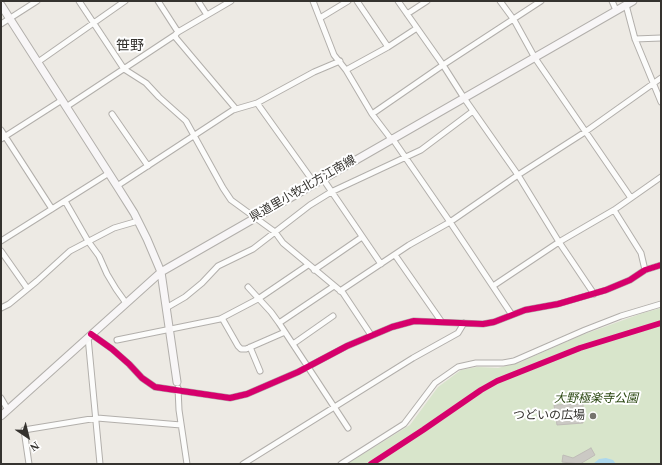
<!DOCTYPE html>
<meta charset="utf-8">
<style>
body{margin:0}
#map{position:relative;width:662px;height:465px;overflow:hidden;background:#edeae4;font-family:"Times New Roman",serif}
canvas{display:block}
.frame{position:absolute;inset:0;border:2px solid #35332f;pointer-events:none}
.north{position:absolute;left:8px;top:417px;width:40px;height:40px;-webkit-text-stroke:3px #fff;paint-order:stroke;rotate:145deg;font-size:11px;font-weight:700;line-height:16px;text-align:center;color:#35332f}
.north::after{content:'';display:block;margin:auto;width:14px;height:18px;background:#35332f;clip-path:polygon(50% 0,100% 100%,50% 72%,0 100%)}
</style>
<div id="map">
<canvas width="662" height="465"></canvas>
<div class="frame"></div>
<div class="north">N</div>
</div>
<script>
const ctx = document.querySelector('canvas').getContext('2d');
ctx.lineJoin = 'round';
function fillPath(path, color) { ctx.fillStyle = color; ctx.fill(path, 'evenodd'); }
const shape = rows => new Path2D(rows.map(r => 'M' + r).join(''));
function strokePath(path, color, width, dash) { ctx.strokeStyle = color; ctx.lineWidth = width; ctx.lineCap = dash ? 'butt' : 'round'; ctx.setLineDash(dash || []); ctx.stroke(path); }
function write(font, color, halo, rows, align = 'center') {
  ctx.font = font + ' "Times New Roman","Noto Sans JP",serif'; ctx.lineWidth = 4; ctx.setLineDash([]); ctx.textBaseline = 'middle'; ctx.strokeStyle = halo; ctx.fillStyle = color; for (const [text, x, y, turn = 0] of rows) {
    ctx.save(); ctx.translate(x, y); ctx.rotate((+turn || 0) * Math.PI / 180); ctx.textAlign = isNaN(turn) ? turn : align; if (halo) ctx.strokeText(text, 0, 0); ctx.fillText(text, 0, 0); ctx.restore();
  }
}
fillPath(shape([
 [661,308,661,464,347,464,410,425,438,387,461,370,477,367,498,368,521,362,582,335,643,313]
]), '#d8e5cb');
fillPath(shape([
 [606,458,613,460,616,464,593,464,599,459]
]), '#add8ed');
const building = shape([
 [583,404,583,423,557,425,554,405,583,404],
 [591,448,595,455,580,464,562,462,563,455,573,458,591,448]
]);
fillPath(building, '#cbc9c4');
strokePath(building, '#bfbcb7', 1);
const street = shape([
 [79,1,124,69,146,83,159,97,186,121,223,188,231,200,275,232,283,243,343,293,371,335],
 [158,1,178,32],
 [198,1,207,15],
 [231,1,178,32,175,35,176,38,203,70,236,109],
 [313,1,334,55,346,70,372,114,391,139],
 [357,1,388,47],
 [398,1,443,65,464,98,518,175,559,242,594,294],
 [500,1,514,20,535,58,631,198],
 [612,1,616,10],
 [626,5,635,39,661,102],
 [407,14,427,1],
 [320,18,348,1],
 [1,24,37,1],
 [635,39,661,38],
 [38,62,125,1],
 [346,70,388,47,417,28],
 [257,103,315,184],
 [66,107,175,35],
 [112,114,148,166],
 [372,114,443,65,541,1],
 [1,130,52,209],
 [392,138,450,222,512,315],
 [1,139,62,100],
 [323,179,381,264],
 [117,186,233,110,257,103,314,72,340,61],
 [65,201,88,241,99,256,107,274,116,289,126,303],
 [614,210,641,253,645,270],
 [1,241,109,173],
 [1,251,27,288],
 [395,255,441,321],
 [314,270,362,237],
 [493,286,559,242,614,210,661,177],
 [248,287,271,312,279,323,348,428],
 [340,291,409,245,450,222,518,175,585,132,661,78],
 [1,308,9,304,37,281,70,251,114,228,138,221],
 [166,308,185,297,202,283,218,266,253,249,310,205,331,192,421,150,473,111],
 [222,318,238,346,241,349,246,349,285,332],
 [279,323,334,286],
 [91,334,112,349,129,364,142,378,155,387,230,398,247,394,298,372,347,346,392,327,414,321,483,324,494,322,525,310,558,304,606,290,630,280,645,270,661,265],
 [88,337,100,464],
 [117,340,220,319,258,299,308,265],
 [293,344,333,316],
 [250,347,260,371],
 [178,388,179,410,187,464],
 [1,398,8,410],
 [29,464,24,430,97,418,181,425],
 [243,464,413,358,458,333,464,323],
 [341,464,404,424,435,383,458,367,476,363,503,363,514,361,585,330,621,316,661,304]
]);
const secondary = shape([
 [1,5,117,186,134,213,147,239,161,272,177,382],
 [1,416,161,272,633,1]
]);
strokePath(street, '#b2afab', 7);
strokePath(secondary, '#b2afab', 9);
strokePath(street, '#fcfcfb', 5);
strokePath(secondary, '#f8f6f7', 7);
strokePath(shape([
 [91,334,112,349,129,364,142,378,155,387,230,398,247,394,298,372,347,346,392,327,414,321,483,324,494,322,525,310,558,304,606,290,630,280,645,270,661,265],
 [371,464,423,430,481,390,497,381,580,348,661,323]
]), '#d6006c', 6);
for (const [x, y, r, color] of [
 [593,416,4,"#75736e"]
]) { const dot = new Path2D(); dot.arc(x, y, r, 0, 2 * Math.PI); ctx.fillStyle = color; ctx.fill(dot); strokePath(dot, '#fff', 1.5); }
write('12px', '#35332f', '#fff', [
 ["県道里小牧北方江南線",303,189,-30]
]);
write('italic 12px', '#2a4711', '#fff', [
 ["大野極楽寺公園",596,399]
]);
write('12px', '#35332f', '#fff', [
 ["つどいの広場",585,416]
], 'right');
write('14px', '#35332f', '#fff', [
 ["笹野",130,46]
]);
</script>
